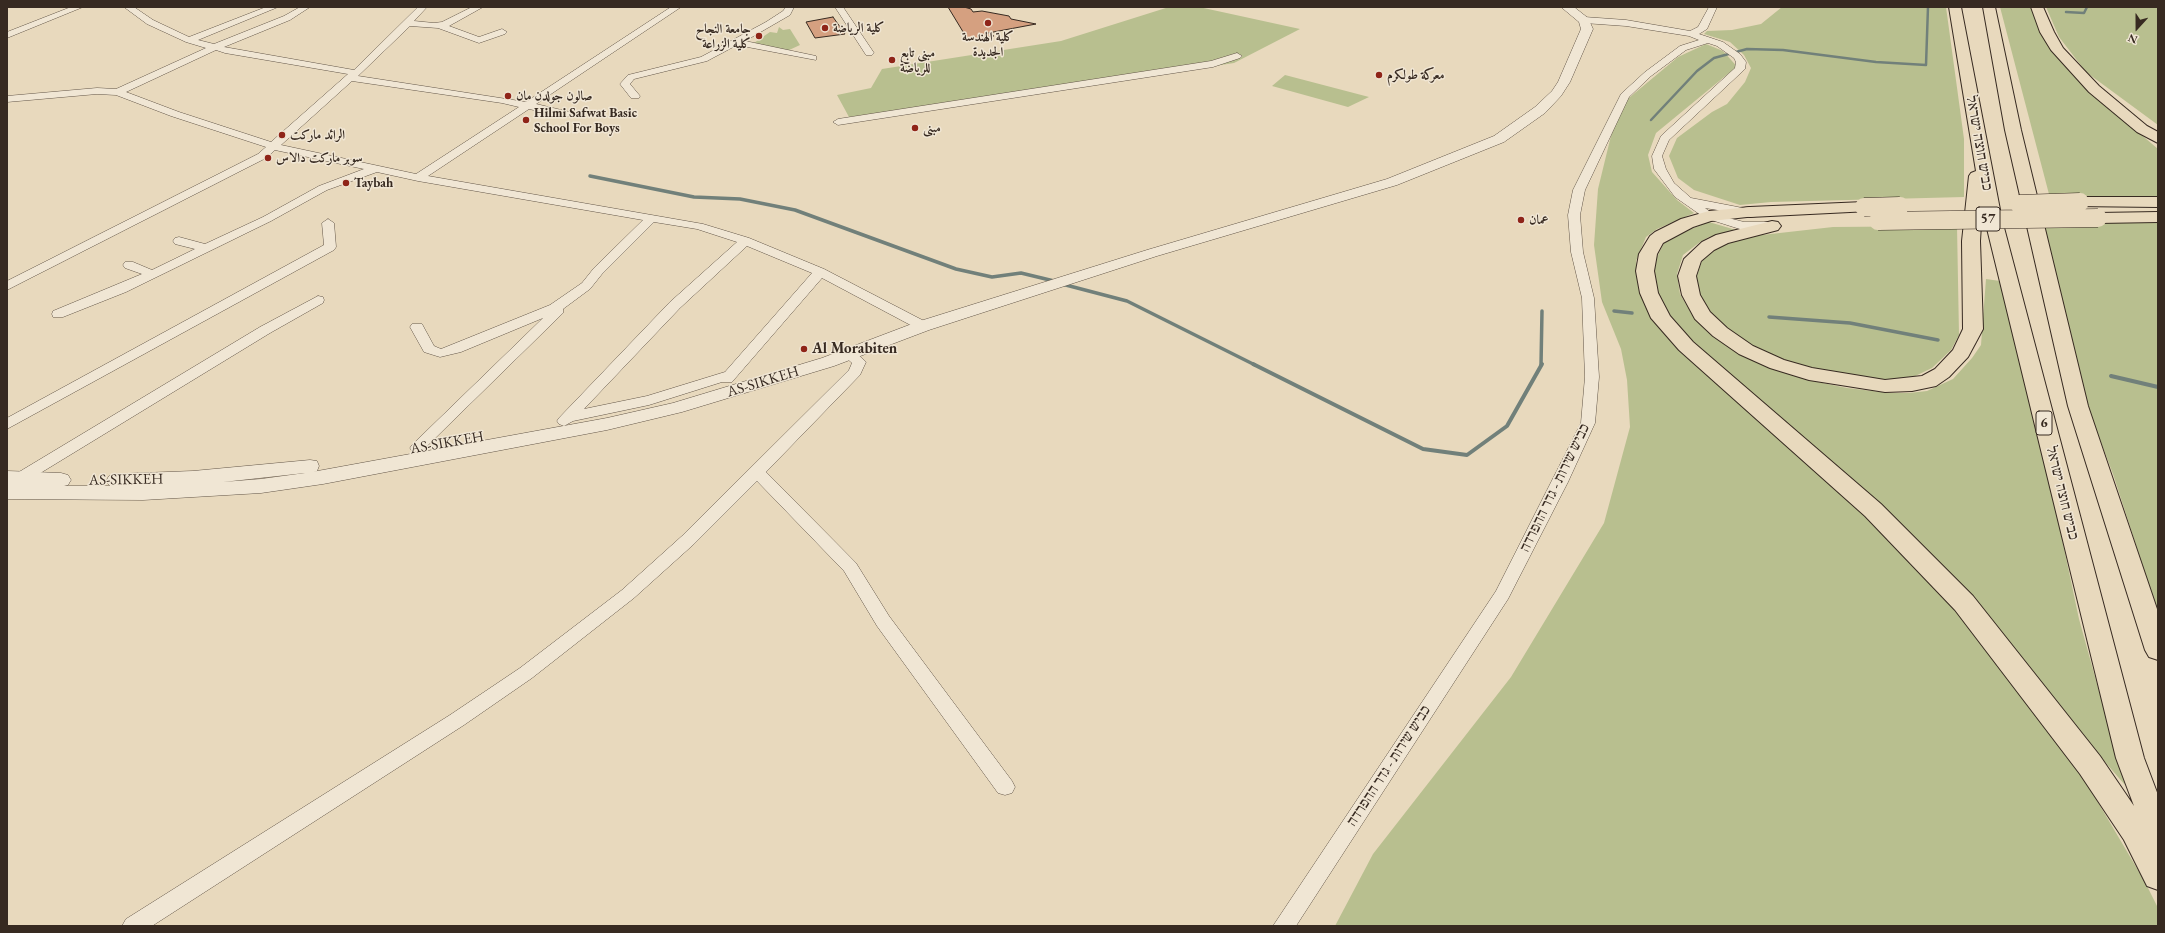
<!DOCTYPE html>
<meta charset="utf-8">
<style>
body{margin:0}
#map{position:relative;width:2165px;height:933px;overflow:hidden;background:#e8d9bd;font-family:"EB Garamond",serif}
canvas{display:block}
.frame{position:absolute;inset:0;border:8px solid #372a21;pointer-events:none}
.north{position:absolute;left:2117px;top:8px;width:40px;height:40px;-webkit-text-stroke:3px #f0e6d4;paint-order:stroke;rotate:201deg;font-size:11px;font-weight:700;line-height:16px;text-align:center;color:#372a21}
.north::after{content:'';display:block;margin:auto;width:14px;height:18px;background:#372a21;clip-path:polygon(50% 0,100% 100%,50% 72%,0 100%)}
</style>
<div id="map">
<canvas width="2165" height="933"></canvas>
<div class="frame"></div>
<div class="north">N</div>
</div>
<script>
const ctx = document.querySelector('canvas').getContext('2d');
ctx.lineJoin = 'round';
function fillPath(path, color) { ctx.fillStyle = color; ctx.fill(path, 'evenodd'); }
const shape = rows => new Path2D(rows.map(r => 'M' + r).join(''));
function strokePath(path, color, width, dash) { ctx.strokeStyle = color; ctx.lineWidth = width; ctx.lineCap = dash ? 'butt' : 'round'; ctx.setLineDash(dash || []); ctx.stroke(path); }
function write(font, color, halo, rows, align = 'center') {
  ctx.font = font + ' "EB Garamond",Amiri,"Frank Ruhl Libre",serif'; ctx.lineWidth = 3; ctx.setLineDash([]); ctx.textBaseline = 'middle'; ctx.strokeStyle = halo; ctx.fillStyle = color; for (const [text, x, y, turn = 0] of rows) {
    ctx.save(); ctx.translate(x, y); ctx.rotate((+turn || 0) * Math.PI / 180); ctx.textAlign = isNaN(turn) ? turn : align; if (halo) ctx.strokeText(text, 0, 0); ctx.fillText(text, 0, 0); ctx.restore();
  }
}
fillPath(shape([
 [1169,7,1199,7,1300,29,1234,63,1098,84,849,117,837,95,871,88,882,69,1061,41],
 [1782,7,1946,7,1964,139,1964,197,1771,202,1740,205,1694,190,1678,178,1669,156,1677,138,1712,112,1727,104,1745,82,1751,68,1744,55,1730,42,1704,34,1707,31,1732,30,1761,24],
 [2000,7,2032,7,2090,91,2158,149,2158,197,2050,198],
 [2046,7,2158,7,2158,125,2086,72,2059,37],
 [779,27,783,30,790,29,800,45,787,51,754,43,770,32,777,33],
 [1706,44,1723,51,1741,71,1729,73,1656,133,1648,155,1652,172,1677,200,1694,213,1657,229,1646,237,1636,261,1640,285,1652,309,1911,548,2073,760,2145,882,2158,908,2158,926,1335,926,1373,854,1511,677,1604,523,1630,427,1627,380,1621,349,1602,302,1594,245,1598,189,1618,107,1678,57],
 [1285,75,1369,97,1348,107,1272,86],
 [1709,222,1736,230,1709,237,1700,242,1683,255,1677,274,1680,294,1692,315,1711,334,1740,354,1774,369,1808,380,1847,388,1890,393,1909,393,1927,391,1953,379,1972,358,1981,345,1986,279,2000,281,2058,520,2079,619,2125,785,2046,694,1694,345,1670,317,1658,294,1654,273,1657,257,1664,243,1678,234],
 [2158,222,2158,613,2113,474,2078,382,2043,223],
 [1957,226,1959,335,1951,350,1932,368,1911,378,1881,380,1809,369,1780,360,1751,347,1727,331,1710,314,1700,296,1696,278,1702,261,1715,250,1731,242,1753,236,1833,227]
]), '#b8bf8f');
strokePath(shape([
 [2066,12,2084,13,2087,7],
 [1651,120,1697,71,1714,58,1747,49,1783,50,1876,62,1926,65,1928,7]
]), '#71807a', 2.5);
strokePath(shape([
 [590,176,694,197,740,199,795,210,956,269,992,277,1021,273,1054,281],
 [1062,284,1127,301,1255,365],
 [1614,311,1632,313],
 [1769,317,1850,323,1938,340],
 [1541,365,1542,311]
]), '#71807a', 3.5);
strokePath(shape([
 [1253,364,1423,449,1467,455,1507,426,1542,364],
 [2111,376,2158,387]
]), '#71807a', 4);
const building = shape([
 [948,7,964,7,971,9,973,12,982,11,1009,16,1011,19,1036,24,988,33,994,36,968,40,948,7],
 [833,17,845,34,815,38,806,22,833,17]
]);
fillPath(building, '#d5a080');
strokePath(building, '#372a21', 1);
const minor = shape([
 [71,7,83,7,7,38,7,32,71,7],
 [124,7,134,7,153,20,189,37,266,7,278,7,198,40,214,44,284,16,300,7,310,7,290,20,224,47,354,70,418,7,427,7,414,21,434,23,442,22,472,7,483,7,449,26,479,37,502,29,507,32,505,34,479,43,438,28,410,26,358,76,526,102,671,7,681,7,536,104,570,112,570,116,566,117,529,109,428,176,703,224,749,238,824,269,928,323,930,326,923,330,918,329,822,278,732,382,722,382,649,405,573,421,564,426,559,424,557,421,559,418,670,302,737,242,697,229,654,222,602,274,590,289,563,309,563,313,422,451,412,451,410,448,412,445,543,318,461,352,440,357,424,352,410,327,412,324,422,324,434,346,441,349,550,305,582,283,594,268,643,220,418,181,377,172,327,190,271,221,126,292,63,317,53,317,52,314,53,311,142,274,125,268,123,265,125,262,133,262,152,270,195,249,175,244,173,241,175,238,179,237,205,244,263,217,319,186,364,169,275,150,266,158,7,290,7,281,258,154,266,147,171,116,116,95,97,94,7,102,7,96,97,88,116,89,206,48,186,42,147,24,124,7],
 [216,50,225,53,348,74,271,142,179,112,126,92,216,50],
 [352,81,502,103,519,107,416,174,281,145,352,81],
 [747,246,812,273,725,372,647,396,584,409,680,308,747,246],
 [786,7,794,7,790,15,745,41,816,56,816,60,737,45,707,61,634,79,630,84,640,96,639,98,631,98,620,84,628,75,701,57,766,22,783,11,786,7],
 [835,7,843,7,874,53,872,55,866,55,835,7],
 [1709,7,1717,7,1707,29,1699,34,1723,42,1740,54,1746,62,1745,69,1669,140,1662,156,1666,169,1674,183,1691,198,1748,209,1754,212,1748,215,1705,208,1713,214,1744,222,1771,222,1777,226,1771,230,1743,230,1705,218,1675,197,1654,169,1652,156,1661,136,1735,68,1736,62,1734,58,1717,46,1708,43,1686,50,1651,76,1629,97,1585,190,1580,215,1583,252,1594,298,1599,377,1595,423,1568,482,1508,599,1296,926,1273,926,1496,591,1581,423,1585,377,1582,298,1571,252,1568,215,1573,190,1621,94,1645,72,1680,46,1699,40,1689,36,1626,26,1584,23,1579,20,1584,17,1626,20,1690,31,1698,27,1709,7],
 [1237,53,1242,56,1240,58,1213,67,838,125,833,122,838,119,1211,61,1237,53],
 [328,219,334,223,336,247,334,250,7,429,7,418,324,245,322,223,328,219],
 [318,296,323,297,324,300,323,303,270,333,24,483,19,484,14,483,11,479,14,475,260,327,318,296],
 [849,350,854,351,866,362,860,375,766,472,856,563,889,616,1012,781,1015,787,1012,793,1005,795,998,793,877,626,844,571,757,481,694,544,634,598,532,678,464,725,152,926,122,926,126,919,450,715,520,668,622,590,682,536,849,370,852,363,842,354,849,350]
]);
const tertiary = shape([
 [1561,7,1574,7,1588,18,1593,29,1570,82,1561,96,1545,113,1504,142,1397,185,1157,256,929,330,834,366,682,412,607,430,323,484,261,493,143,500,7,499,7,485,27,485,7,485,7,471,61,473,68,475,71,480,68,485,64,486,110,486,106,481,109,476,116,474,193,471,310,460,317,461,319,466,317,471,312,472,607,418,673,403,822,358,917,322,1147,250,1387,179,1494,136,1535,107,1552,91,1558,82,1581,29,1579,22,1561,7],
 [305,473,261,479,223,482,305,473]
]);
const trunk = shape([
 [2080,197,2158,197,2158,207,2074,206,2072,202,2074,198,2080,197],
 [1864,202,1870,203,1872,207,1870,211,1750,217,1744,216,1742,212,1744,208,1750,207,1864,202],
 [2158,212,2158,222,2098,223,2092,222,2089,218,2092,214,2098,213,2158,212]
]);
const motorway = shape([
 [1949,7,1961,7,2002,220,2144,758,2158,795,2158,890,2147,886,2124,840,2080,774,1955,610,1865,516,1679,350,1651,318,1640,293,1636,271,1639,254,1650,236,1655,232,1681,219,1709,211,1750,207,1756,208,1758,212,1756,216,1711,221,1693,227,1663,243,1657,254,1654,271,1658,293,1670,316,1693,342,1881,504,1973,596,2100,756,2134,806,2116,758,1982,208,1980,241,1983,329,1968,357,1949,377,1936,386,1912,391,1885,392,1809,380,1770,368,1739,354,1713,336,1695,319,1682,295,1678,276,1684,259,1702,242,1716,235,1772,221,1778,222,1781,226,1778,230,1728,243,1714,250,1701,261,1696,276,1700,295,1710,312,1727,328,1753,346,1784,360,1812,368,1885,380,1922,376,1935,369,1953,350,1963,329,1962,241,1969,176,1971,173,1976,171,1949,7],
 [1983,7,1995,7,2021,130,2088,406,2158,612,2158,660,2149,657,2145,650,2068,406,2005,130,1983,7],
 [2031,7,2043,7,2054,32,2063,48,2099,86,2147,126,2158,132,2158,143,2137,132,2089,92,2051,50,2040,32,2031,7]
]);
strokePath(minor, '#635648', 1);
strokePath(tertiary, '#635648', 1);
strokePath(trunk, '#372a21', 2);
strokePath(motorway, '#372a21', 2);
fillPath(minor, '#f0e6d4');
fillPath(tertiary, '#f0e6d4');
fillPath(trunk, '#e8d9bd');
fillPath(motorway, '#e8d9bd');
const trunkBridge = shape([
 [2019,204,2080,202],
 [1864,207,1900,206],
 [1878,221,2098,218]
]);
strokePath(trunkBridge, '#372a21', 19, []);
strokePath(trunkBridge, '#e8d9bd', 18);
for (const [x, y, r, color] of [
 [988,23,4,"#8f2418"],
 [825,28,4,"#8f2418"],
 [759,36,4,"#8f2418"],
 [892,60,4,"#8f2418"],
 [1379,75,4,"#8f2418"],
 [508,96,4,"#8f2418"],
 [526,120,4,"#8f2418"],
 [915,128,4,"#8f2418"],
 [282,135,4,"#8f2418"],
 [268,158,4,"#8f2418"],
 [346,183,4,"#8f2418"],
 [1521,220,4,"#8f2418"],
 [804,349,4,"#8f2418"]
]) { const dot = new Path2D(); dot.arc(x, y, r, 0, 2 * Math.PI); ctx.fillStyle = color; ctx.fill(dot); strokePath(dot, '#f0e6d4', 1.5); }
write('bold 13px', '#372a21', '#f0e6d4', [
 ["كلية الرياضة",833,28],
 ["جامعة النجاح",751,29,"right"],
 ["كلية الزراعة",751,44,"right"],
 ["كلية الهندسة",988,37,"center"],
 ["الجديدة",988,52,"center"],
 ["مبنى تابع",900,53],
 ["للرياضة",900,68],
 ["معركة طولكرم",1387,75],
 ["صالون جولدن مان",516,96],
 ["Hilmi Safwat Basic",534,113],
 ["School For Boys",534,128],
 ["مبنى",923,128],
 ["الرائد ماركت",290,135],
 ["سوبر ماركت دالاس",276,158],
 ["Taybah",354,183],
 ["عمان",1529,220]
], 'left');
for (const [x, y, w] of [
 [1988,219,24],
 [2044,423,16]
]) { const box = new Path2D(); box.roundRect(x - w / 2, y - 12, w, 24, 3); ctx.fillStyle = '#f0e6d4'; ctx.fill(box); strokePath(box, '#372a21', 1); }
write('bold 14px', '#372a21', null, [
 ["57",1988,219],
 ["6",2044,423]
]);
write('15px', '#372a21', '#f0e6d4', [
 ["כביש חוצה ישראל",1979,143,80],
 ["AS-SIKKEH",763,382,-17],
 ["AS-SIKKEH",447,443,-10],
 ["AS-SIKKEH",126,480,-1],
 ["כביש שירות - גדר ההפרדה",1555,488,-64],
 ["כביש חוצה ישראל",2062,493,76],
 ["כביש שירות - גדר ההפרדה",1389,766,-57]
]);
write('bold 15px', '#372a21', '#f0e6d4', [
 ["Al Morabiten",812,349]
], 'left');
</script>
